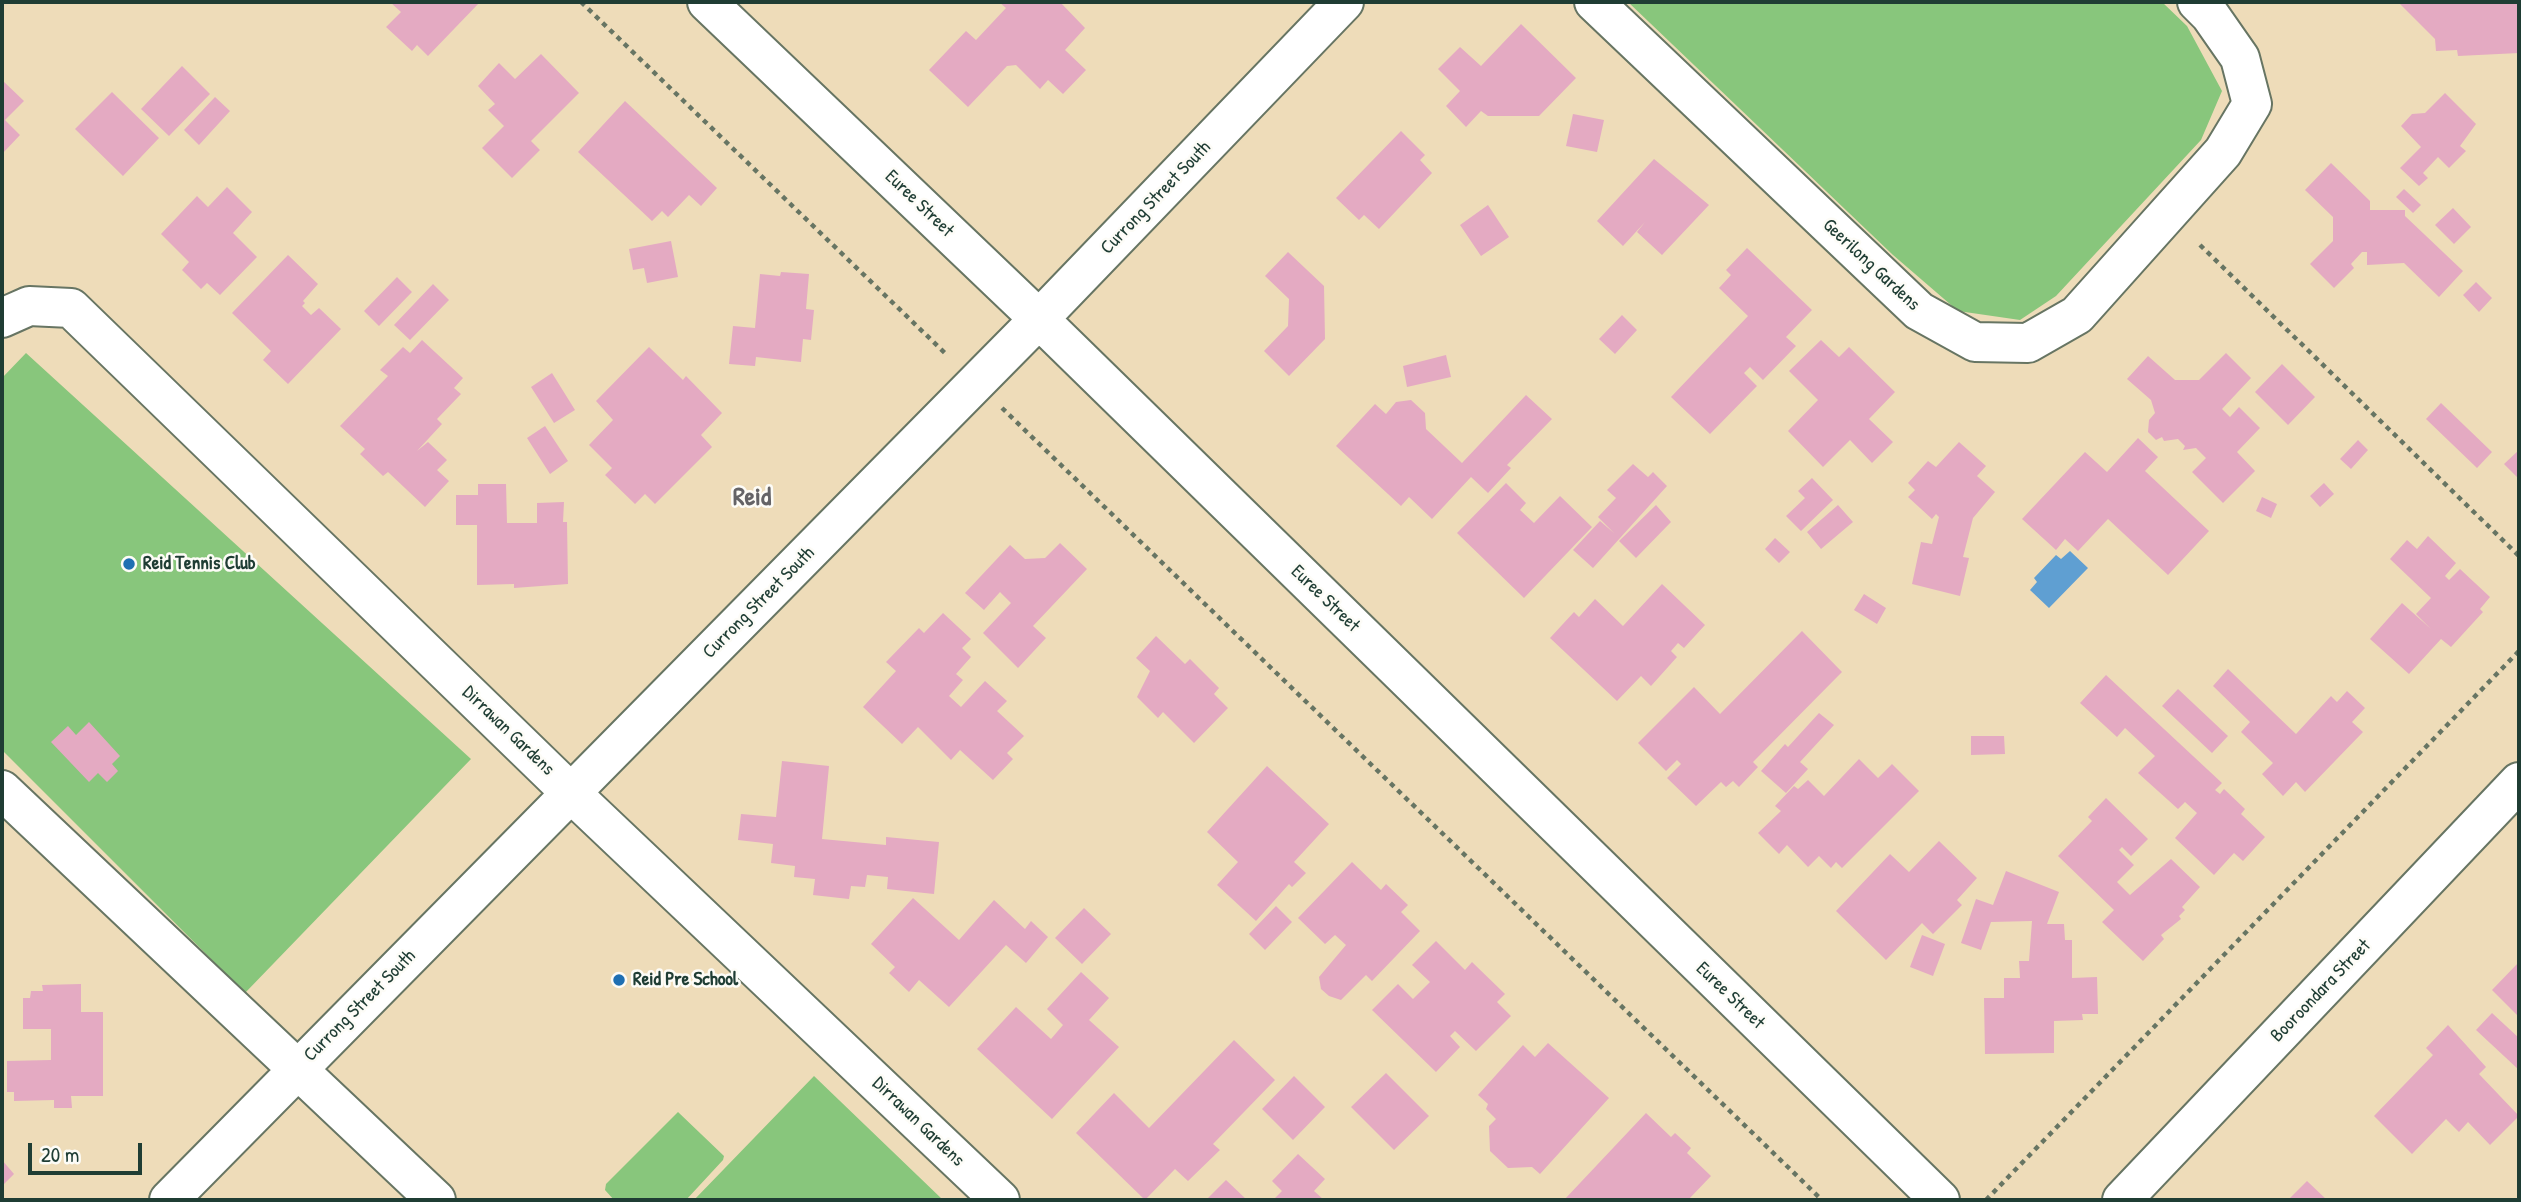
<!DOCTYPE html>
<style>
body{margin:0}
#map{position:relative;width:2521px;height:1202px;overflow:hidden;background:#eedcb9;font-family:"Patrick Hand",sans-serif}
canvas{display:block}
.frame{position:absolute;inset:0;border:4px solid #1f3d34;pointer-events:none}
.scale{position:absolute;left:28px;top:1143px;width:114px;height:32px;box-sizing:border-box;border:4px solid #1f3d34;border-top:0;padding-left:9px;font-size:21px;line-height:24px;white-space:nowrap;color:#1f3d34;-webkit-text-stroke:5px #fdfcf7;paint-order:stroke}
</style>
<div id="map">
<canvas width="2521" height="1202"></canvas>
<div class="frame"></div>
<div class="scale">20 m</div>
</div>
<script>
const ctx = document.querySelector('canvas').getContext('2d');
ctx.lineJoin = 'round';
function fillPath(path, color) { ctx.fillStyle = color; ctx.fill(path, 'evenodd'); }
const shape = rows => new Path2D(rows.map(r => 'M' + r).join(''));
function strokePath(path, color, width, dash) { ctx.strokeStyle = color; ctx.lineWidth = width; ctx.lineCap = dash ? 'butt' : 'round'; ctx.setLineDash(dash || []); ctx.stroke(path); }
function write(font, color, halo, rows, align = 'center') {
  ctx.font = font + ' "Patrick Hand",sans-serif'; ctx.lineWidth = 5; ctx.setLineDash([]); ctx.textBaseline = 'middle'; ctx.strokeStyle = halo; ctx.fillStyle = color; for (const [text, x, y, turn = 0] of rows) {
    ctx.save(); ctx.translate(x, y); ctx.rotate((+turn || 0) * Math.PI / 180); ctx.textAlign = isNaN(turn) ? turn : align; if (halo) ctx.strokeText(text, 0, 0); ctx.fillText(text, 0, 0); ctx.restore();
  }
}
fillPath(shape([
 [1628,2,2162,2,2187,26,2222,91,2201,140,2056,296,2020,320,1958,311,1893,255],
 [26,353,471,759,245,993,2,750,2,378],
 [814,1076,943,1200,694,1200],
 [678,1112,724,1156,723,1160,686,1200,614,1200,605,1190,606,1184]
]), '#88c67c');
fillPath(shape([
 [2070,551,2088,568,2049,608,2030,590,2037,582,2034,578,2056,555,2061,559]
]), '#5f9fd2');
fillPath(shape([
 [390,2,480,2,428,56,417,45,412,51,386,27,401,12],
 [999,2,1060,2,1085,28,1065,50,1086,70,1063,94,1048,80,1040,89,1016,65,1007,66,968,107,929,70,966,31,976,40,1006,8],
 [2398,2,2519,2,2519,53,2458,56,2457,50,2436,51,2435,39],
 [1521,24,1576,78,1539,116,1488,116,1481,111,1466,127,1446,106,1460,91,1438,69,1460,47,1481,66],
 [541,54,579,93,531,141,540,150,512,178,482,148,504,126,488,110,495,104,478,86,499,63,515,79],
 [182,66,210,94,169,136,141,109],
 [2,80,24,101,5,120,20,135,2,154],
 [112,92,159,138,123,176,75,129],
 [2445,93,2476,124,2460,146,2466,151,2449,168,2438,157,2423,173,2428,178,2419,186,2400,168,2421,147,2401,126,2412,114,2425,113],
 [215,97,230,111,199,145,184,130],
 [625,101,717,188,701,206,689,195,668,217,662,211,652,221,578,152],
 [1573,114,1604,120,1597,152,1566,146],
 [1401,131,1425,155,1420,160,1432,173,1379,229,1364,215,1359,220,1336,198],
 [1654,159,1709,205,1662,255,1637,232,1645,222,1623,246,1597,221],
 [2331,163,2370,201,2370,210,2405,210,2405,216,2463,271,2439,297,2404,263,2367,265,2367,252,2362,252,2351,264,2354,268,2334,288,2310,264,2333,241,2333,217,2305,190],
 [227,187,252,212,233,233,257,257,220,295,207,283,201,289,182,270,189,262,161,234,197,196,208,207],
 [2404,189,2421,205,2413,213,2396,197],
 [1488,205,1509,237,1481,256,1460,225],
 [2453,208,2471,227,2454,244,2435,225],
 [671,241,678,277,647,283,644,268,633,270,629,249],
 [1747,248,1812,310,1786,337,1796,346,1763,380,1750,367,1744,373,1757,386,1710,434,1671,397,1748,316,1719,288,1731,275,1726,270],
 [1288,252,1324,286,1325,339,1289,376,1264,351,1288,326,1289,299,1265,276],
 [288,255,318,284,303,301,305,303,302,306,311,315,319,308,341,329,288,384,263,360,271,351,232,313],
 [781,272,809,274,806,309,814,310,811,340,803,339,801,362,756,357,755,366,729,364,733,326,755,328,760,274,780,276],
 [397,277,412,292,379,326,364,311],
 [2476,282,2492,298,2479,312,2463,295],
 [433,284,449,300,410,340,394,325],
 [1622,315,1637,330,1615,354,1599,339],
 [422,340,463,378,454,388,461,394,437,419,442,424,417,451,428,442,447,460,437,470,449,481,425,507,388,472,383,476,360,454,365,449,340,426,388,376,380,370,403,347,410,353],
 [1821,340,1839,357,1849,347,1895,392,1869,419,1893,442,1872,463,1850,440,1823,467,1788,431,1818,400,1789,371],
 [649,347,683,380,686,376,722,413,701,435,712,447,655,504,645,494,635,504,605,475,612,468,589,445,613,420,596,401],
 [2226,353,2251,378,2222,409,2230,417,2239,407,2260,428,2237,452,2255,471,2223,503,2192,472,2206,458,2196,448,2183,450,2185,446,2178,439,2164,441,2162,437,2156,440,2148,432,2149,420,2155,413,2151,400,2127,379,2148,356,2175,380,2199,380],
 [1446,355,1451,377,1407,387,1403,366],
 [2282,364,2315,397,2288,425,2255,392],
 [552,373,575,410,554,423,531,387],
 [1526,395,1552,419,1507,465,1511,468,1488,493,1471,477,1432,519,1409,497,1401,506,1336,446,1375,404,1386,414,1396,402,1411,400,1425,413,1426,429,1462,463],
 [2441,403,2492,452,2477,468,2426,419],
 [545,426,568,461,550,474,527,438],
 [2138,438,2158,457,2145,471,2209,531,2168,575,2108,519,2078,551,2065,539,2056,550,2022,519,2085,452,2107,472],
 [2358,440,2368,450,2351,469,2340,459],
 [1959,442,1986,466,1977,476,1995,492,1973,518,1963,557,1969,558,1960,596,1912,584,1921,542,1932,544,1939,517,1936,514,1932,519,1908,497,1915,490,1908,483,1928,461,1936,467],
 [2519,450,2519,479,2504,464],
 [1633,464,1648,477,1653,472,1667,486,1593,568,1573,550,1600,521,1614,533,1598,517,1616,498,1607,490],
 [1812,478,1833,500,1801,531,1786,516,1805,498,1798,491],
 [1506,483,1526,503,1520,510,1534,523,1560,496,1592,527,1524,598,1457,533],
 [2324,483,2334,494,2320,507,2310,496],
 [478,484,506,484,507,523,537,523,537,503,564,502,563,522,567,522,568,584,514,588,514,584,477,585,477,525,456,525,456,495,478,495],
 [2262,497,2277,504,2271,518,2256,511],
 [1656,505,1671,522,1636,558,1619,541],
 [1838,505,1853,522,1821,549,1807,532],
 [2428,536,2456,563,2445,576,2449,580,2460,569,2490,597,2480,609,2483,612,2451,647,2441,639,2409,674,2370,639,2402,603,2431,629,2416,614,2431,598,2390,559,2407,540,2417,549],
 [1775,538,1790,552,1779,563,1765,549],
 [1060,543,1087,569,1033,626,1046,638,1018,668,983,633,1011,603,1000,592,984,610,965,593,1010,545,1025,559,1045,558],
 [1662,584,1705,625,1684,648,1678,643,1671,651,1677,657,1651,686,1641,676,1617,701,1550,638,1574,612,1579,617,1595,599,1623,626],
 [1864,594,1886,608,1877,624,1854,610],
 [943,613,971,639,962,648,971,657,956,674,963,680,949,696,961,707,985,681,1007,701,997,711,1024,736,1007,753,1013,759,993,780,960,750,951,760,918,727,902,744,863,707,896,671,886,662,919,628,924,633],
 [1802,631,1842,672,1753,762,1758,767,1739,787,1733,781,1726,787,1721,782,1696,806,1667,778,1681,764,1677,760,1666,771,1638,743,1694,687,1720,714],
 [1156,636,1185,664,1190,659,1219,688,1214,694,1228,708,1194,743,1163,712,1158,718,1137,697,1150,671,1136,658],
 [2228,669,2296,734,2331,696,2337,702,2347,691,2365,708,2352,722,2363,732,2305,792,2296,782,2283,796,2262,774,2273,763,2241,732,2250,722,2213,686],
 [2106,675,2222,783,2215,790,2220,794,2224,789,2245,809,2241,814,2265,837,2243,861,2234,853,2214,875,2175,838,2197,813,2185,802,2178,809,2138,773,2155,756,2125,728,2117,737,2080,703],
 [2178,689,2228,736,2212,753,2162,706],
 [1819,713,1834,725,1800,762,1808,769,1786,793,1761,771,1785,744,1788,747],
 [89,722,120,756,112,764,118,771,107,782,98,773,89,782,51,742,68,726,76,735],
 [1971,736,2004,736,2005,754,1971,755],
 [1859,759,1878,778,1892,764,1919,791,1842,868,1836,862,1831,868,1819,856,1808,867,1787,845,1779,854,1758,833,1781,811,1775,806,1794,786,1798,789,1808,780,1824,796],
 [782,761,829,766,822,839,886,845,886,837,939,842,934,894,887,889,888,877,867,875,865,887,851,886,849,899,813,895,815,879,794,877,795,866,771,863,773,844,738,840,741,814,776,817],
 [1267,766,1329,824,1294,862,1306,873,1292,887,1289,884,1256,921,1217,885,1238,862,1207,832],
 [2106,798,2148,839,2131,856,2122,847,2119,850,2134,865,2117,882,2130,895,2171,859,2200,887,2182,907,2185,910,2179,916,2181,919,2161,935,2164,939,2143,961,2102,922,2114,910,2058,856,2092,821,2088,817],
 [1939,841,1977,878,1957,900,1962,905,1933,934,1922,923,1886,960,1836,911,1890,854,1909,872],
 [1352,862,1381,890,1386,884,1408,905,1401,912,1420,931,1372,981,1366,975,1341,1000,1329,996,1321,989,1319,977,1346,945,1335,935,1325,944,1298,918],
 [2006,871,2059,892,2047,924,2064,924,2065,940,2072,940,2072,978,2097,977,2098,1014,2082,1014,2083,1020,2054,1021,2054,1053,1985,1054,1984,998,2004,998,2004,978,2020,978,2019,961,2029,961,2032,921,1991,922,1981,950,1961,943,1976,899,1993,905],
 [913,898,959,940,994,900,1025,929,1031,921,1048,937,1026,963,1006,945,949,1007,919,980,909,992,889,973,895,967,871,944],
 [1276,906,1292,922,1265,950,1249,934],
 [1084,908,1111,934,1082,964,1055,938],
 [1922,935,1945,944,1933,976,1910,967],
 [1436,941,1465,970,1472,962,1505,994,1497,1002,1511,1016,1476,1051,1455,1031,1450,1036,1460,1047,1436,1072,1372,1010,1398,984,1413,999,1430,982,1412,965],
 [2519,962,2519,1017,2492,990],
 [1081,972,1109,998,1089,1020,1119,1047,1052,1119,977,1049,1016,1007,1051,1039,1063,1025,1047,1009],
 [81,984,81,1012,103,1012,103,1096,71,1096,72,1108,54,1108,54,1100,14,1101,14,1092,7,1092,7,1061,51,1060,51,1029,23,1029,23,998,30,998,31,991,43,991,42,985],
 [2492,1013,2519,1038,2519,1070,2476,1030],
 [2448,1025,2486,1067,2479,1074,2519,1116,2490,1145,2468,1122,2459,1132,2446,1119,2412,1154,2374,1116,2433,1055,2426,1048],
 [1234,1040,1275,1080,1213,1144,1220,1150,1188,1181,1175,1169,1145,1200,1076,1133,1114,1093,1149,1128],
 [1548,1043,1609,1098,1540,1174,1532,1167,1508,1168,1490,1151,1489,1126,1496,1119,1486,1109,1488,1104,1478,1095,1523,1045,1535,1057],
 [1386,1073,1429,1116,1394,1150,1351,1107],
 [1294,1076,1325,1107,1293,1140,1262,1109],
 [1646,1113,1671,1137,1675,1133,1691,1148,1687,1153,1711,1176,1688,1200,1564,1200],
 [1298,1154,1325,1179,1314,1191,1324,1200,1273,1200,1282,1191,1272,1181],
 [2,1160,14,1174,2,1186],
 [1226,1180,1247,1200,1206,1200],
 [2307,1181,2327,1200,2288,1200]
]), '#e4aac2');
const minor = shape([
 [707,2,1039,319,1940,1200],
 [1594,2,1919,311,1975,342,2028,343,2077,315,2223,152,2252,104,2240,58,2210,15,2197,2],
 [2,318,29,306,71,308,571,793,1000,1200],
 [2,790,436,1200],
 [169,1200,1039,319,1344,2],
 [2122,1200,2519,782]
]);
strokePath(minor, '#677563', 42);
strokePath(shape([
 [581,2,948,356],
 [2200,245,2519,556],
 [1002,408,1822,1200],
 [1986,1200,2519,651]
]), '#677563', 4.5, [5, 5]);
strokePath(minor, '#fff', 38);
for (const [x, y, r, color] of [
 [129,564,7,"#1f6fb2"],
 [619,980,7,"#1f6fb2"]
]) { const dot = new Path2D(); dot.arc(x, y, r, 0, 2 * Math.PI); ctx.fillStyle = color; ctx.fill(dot); strokePath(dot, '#fdfcf7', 2.5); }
write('19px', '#1f3d34', '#fdfcf7', [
 ["Currong Street South",1156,198,-46],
 ["Euree Street",919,204,44],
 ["Geerilong Gardens",1871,265,43],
 ["Euree Street",1325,599,44],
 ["Currong Street South",759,603,-45],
 ["Dirrawan Gardens",508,731,44],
 ["Booroondara Street",2321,991,-46],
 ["Euree Street",1730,996,44],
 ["Currong Street South",360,1006,-45],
 ["Dirrawan Gardens",918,1122,44]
]);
write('bold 19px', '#1f3d34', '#fdfcf7', [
 ["Reid Tennis Club",143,564],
 ["Reid Pre School",633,980]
], 'left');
write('bold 26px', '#646366', '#fdfcf7', [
 ["Reid",752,498]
]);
</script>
